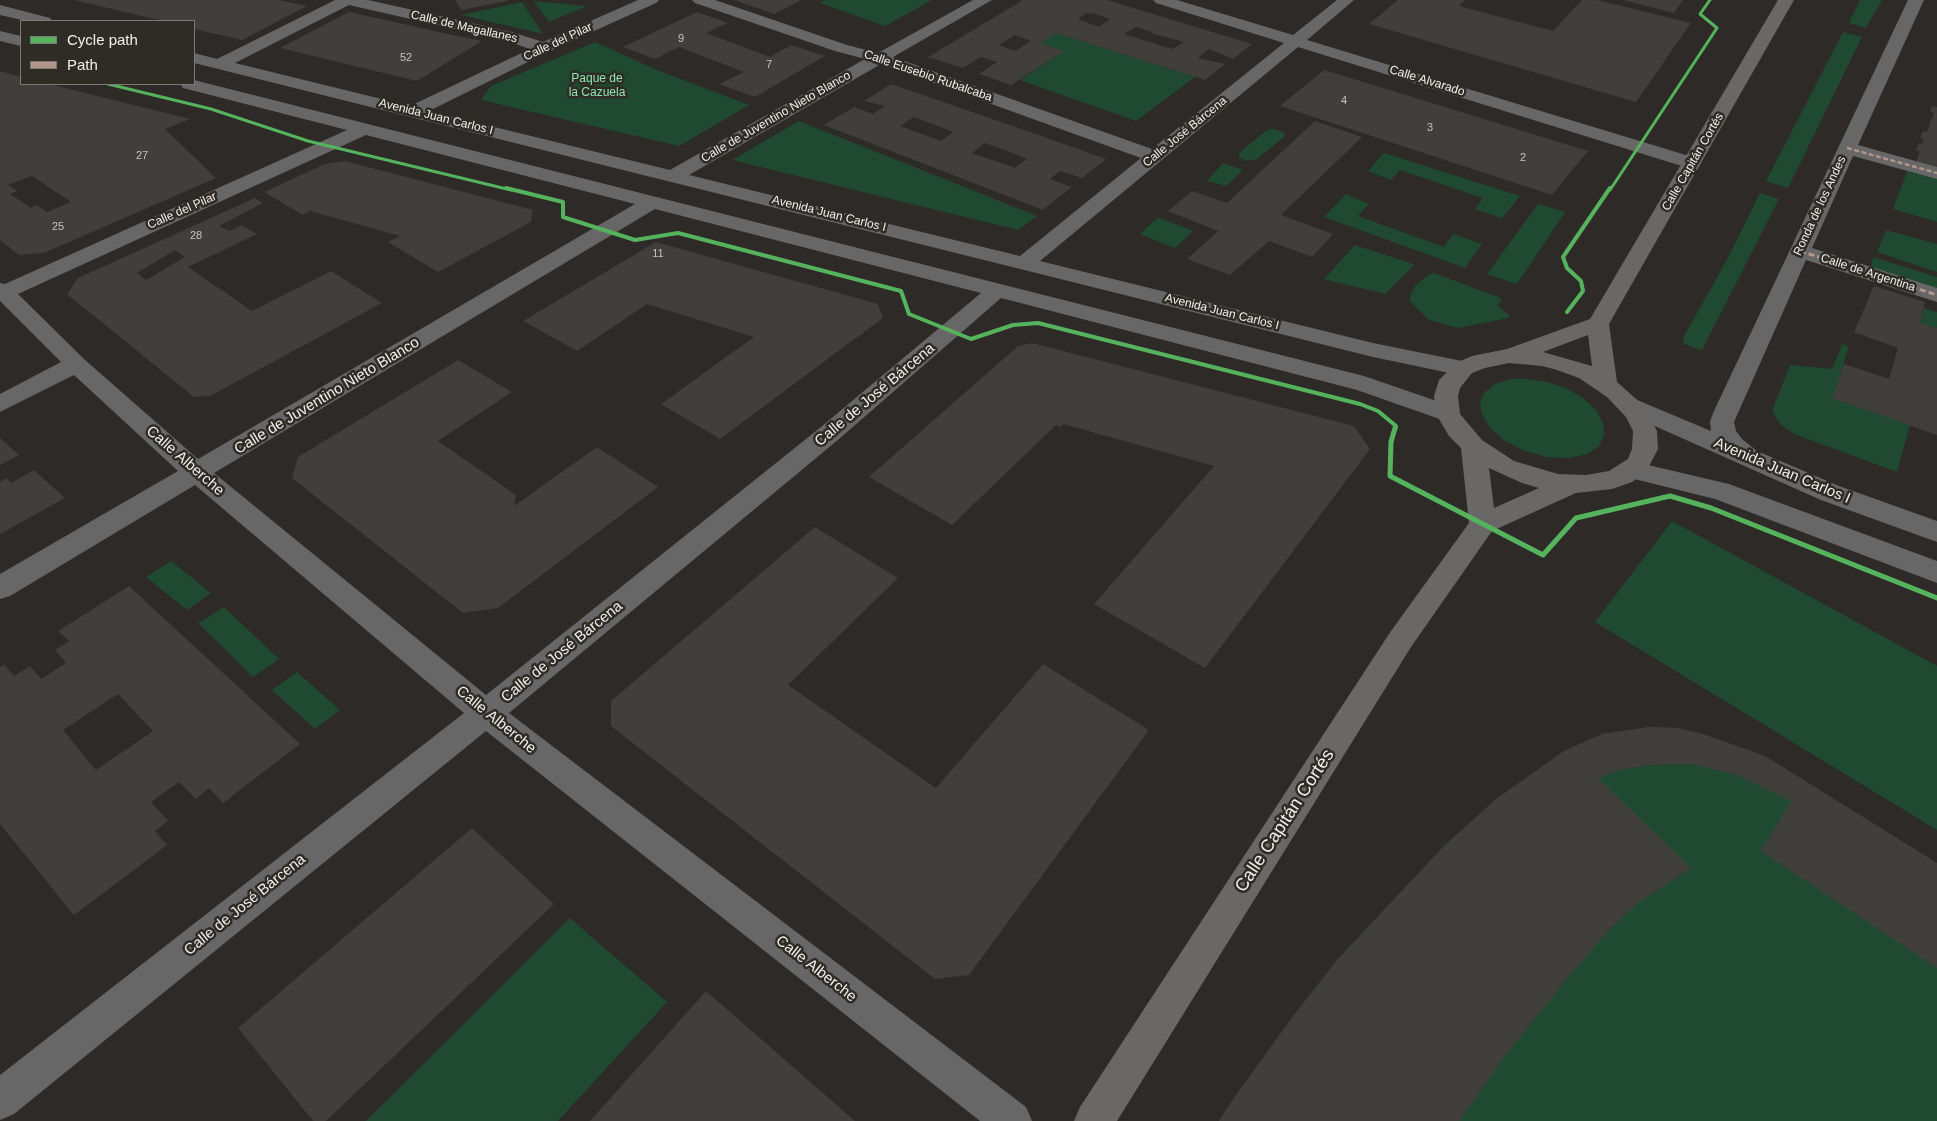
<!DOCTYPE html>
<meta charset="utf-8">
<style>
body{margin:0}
#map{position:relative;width:1937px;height:1121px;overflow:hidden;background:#2d2a27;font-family:Helvetica,sans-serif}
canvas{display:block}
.legend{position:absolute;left:20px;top:20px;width:175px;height:65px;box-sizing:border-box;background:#2f2b25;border:1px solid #7d7a75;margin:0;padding:6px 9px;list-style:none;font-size:15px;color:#f2f0ec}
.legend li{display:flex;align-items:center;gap:10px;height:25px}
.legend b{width:25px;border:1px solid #7d7a75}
</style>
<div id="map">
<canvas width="1937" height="1121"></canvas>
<ul class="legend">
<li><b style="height:6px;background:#56b35d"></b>Cycle path</li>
<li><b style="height:6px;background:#b2968c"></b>Path</li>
</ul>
</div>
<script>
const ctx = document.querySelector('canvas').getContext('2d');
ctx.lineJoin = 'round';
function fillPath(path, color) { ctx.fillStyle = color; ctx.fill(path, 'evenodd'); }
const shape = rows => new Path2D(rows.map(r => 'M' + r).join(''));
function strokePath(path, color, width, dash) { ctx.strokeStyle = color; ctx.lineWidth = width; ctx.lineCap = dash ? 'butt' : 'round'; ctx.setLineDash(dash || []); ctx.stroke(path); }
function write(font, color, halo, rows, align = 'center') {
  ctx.font = font + ' Helvetica,sans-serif'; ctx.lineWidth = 5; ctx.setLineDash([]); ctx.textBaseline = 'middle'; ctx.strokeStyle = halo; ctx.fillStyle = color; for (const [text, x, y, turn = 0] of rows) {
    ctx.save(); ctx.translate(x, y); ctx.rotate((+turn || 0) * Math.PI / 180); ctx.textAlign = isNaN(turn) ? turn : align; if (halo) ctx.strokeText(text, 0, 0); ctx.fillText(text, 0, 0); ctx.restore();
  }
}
fillPath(shape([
 [825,0,932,0,885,26,820,3],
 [1860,0,1882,0,1866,28,1849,23],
 [533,1,587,6,549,22],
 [522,2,543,34,461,15],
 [1843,32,1862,37,1788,188,1766,181],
 [1056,33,1195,77,1136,121,1020,80,1063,52,1040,43],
 [595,42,657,70,749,105,679,146,481,100,491,86],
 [799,121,1037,216,1018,230,732,160],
 [1274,129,1283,132,1285,136,1257,159,1248,161,1239,158,1239,153,1267,130],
 [1384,153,1520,196,1502,218,1475,209,1483,198,1400,170,1391,180,1368,171],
 [1223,163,1243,170,1226,186,1207,181],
 [1908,169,1937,177,1937,222,1893,209],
 [1760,193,1779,199,1702,350,1696,349,1683,343,1683,338,1729,256],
 [1346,194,1369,204,1358,216,1444,247,1453,234,1482,244,1465,268,1324,217],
 [1538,204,1565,212,1517,284,1487,274],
 [1158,217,1193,231,1175,248,1140,234],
 [1886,230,1937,244,1937,272,1877,252],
 [1355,245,1413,264,1413,266,1385,294,1324,279],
 [1873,257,1937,277,1937,289,1871,267],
 [1434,273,1498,297,1502,301,1497,305,1509,315,1508,318,1458,328,1429,320,1411,302,1410,297,1415,286,1430,274],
 [1924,308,1937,312,1937,328,1920,323],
 [1842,344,1849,346,1833,398,1910,425,1897,472,1794,434,1780,424,1772,411,1790,365,1832,369],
 [1510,379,1527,379,1547,382,1566,388,1583,398,1596,410,1603,423,1604,435,1599,446,1587,454,1569,458,1547,457,1525,451,1505,441,1490,428,1482,414,1480,402,1485,392,1495,384],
 [1672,521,1937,666,1937,830,1595,622],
 [171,561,211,593,187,610,146,577],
 [224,607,279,659,253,677,198,623],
 [297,672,340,710,315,729,272,690],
 [1649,727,1677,728,1703,734,1765,756,1937,863,1937,1121,1219,1121,1236,1095,1294,1015,1338,959,1444,846,1495,800,1564,751,1602,734],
 [570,918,667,1002,558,1121,366,1121]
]), '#204931');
fillPath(shape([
 [74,0,279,0,307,6,242,40,194,29,194,21,163,21],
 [455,0,507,0,507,1,461,10],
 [734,0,801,0,774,14],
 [1023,0,1107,0,1252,44,1233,59,1209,49,1198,58,1225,64,1205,80,1056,33,1040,43,1064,51,1011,85,979,74,997,62,981,57,963,68,928,57],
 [1086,13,1095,14,1110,19,1099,27,1078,19],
 [1136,27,1152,32,1151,33,1184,42,1172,49,1124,34],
 [1015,35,1031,41,1015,51,999,45],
 [1398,0,1465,0,1459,6,1553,31,1582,0,1597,0,1691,23,1636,102,1369,24],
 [1623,0,1683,0,1674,13],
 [349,12,453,35,482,41,417,81,280,48],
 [697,12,728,23,706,33,770,57,791,45,825,56,755,97,719,84,744,72,679,47,655,59,623,47],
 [1324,70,1406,95,1588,151,1552,195,1280,106],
 [0,71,21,77,21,84,49,84,190,119,165,129,216,178,44,253,19,255,0,240],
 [32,176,71,202,47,212,37,205,31,208,10,194,18,191,8,185],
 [891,84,1033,133,1106,159,1082,178,1060,171,1050,179,1072,187,1043,210,824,125,854,107,873,114,885,106,864,101],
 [914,117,935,125,953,132,941,141,900,126],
 [985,143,1007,151,1027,159,1015,168,972,153],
 [1932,106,1937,107,1937,170,1915,164,1920,151,1916,150,1919,143,1922,144,1924,139,1920,138,1923,131,1927,132,1934,113,1930,112],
 [1315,121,1362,137,1281,215,1333,234,1312,257,1269,241,1230,275,1187,259,1218,231,1168,211,1192,191,1227,203],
 [345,161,533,210,531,222,438,272,388,242,400,236,310,211,303,215,264,192,325,164],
 [255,198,263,203,219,226,230,231,241,225,257,234,188,267,252,311,331,271,382,303,210,396,194,397,67,294,78,278],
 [175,250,185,257,146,280,137,273],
 [656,242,878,304,883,318,720,439,661,404,754,337,647,304,577,351,523,321],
 [1874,286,1925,302,1920,323,1937,328,1937,435,1832,398,1844,364,1889,379,1898,348,1854,332],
 [1032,343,1354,426,1370,449,1205,668,1094,604,1214,466,1063,424,1061,427,1056,425,952,525,869,477,1018,346],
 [458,360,512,392,438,441,516,495,514,506,597,447,658,487,498,608,463,613,292,478,298,457],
 [0,438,19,455,0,465],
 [34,470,65,498,0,534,0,482,6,478,11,483],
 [815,527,898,578,788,685,936,788,1043,664,1149,730,969,975,935,979,611,726,611,701],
 [129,586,300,744,223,803,209,788,196,799,179,782,151,802,168,821,155,831,167,845,74,915,0,824,0,667,4,664,14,676,30,666,41,679,66,663,55,650,69,641,58,631],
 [118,694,153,731,96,770,63,730],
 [1649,727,1677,728,1703,734,1765,756,1937,863,1937,968,1761,851,1791,801,1737,775,1691,764,1650,765,1624,769,1598,778,1691,868,1639,902,1609,930,1575,969,1507,1053,1459,1121,1219,1121,1236,1095,1294,1015,1338,959,1444,846,1495,800,1564,751,1602,734],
 [472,828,554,904,326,1121,313,1121,238,1028],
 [706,991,855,1121,590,1121]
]), '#403f3c');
fillPath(shape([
 [335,0,368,0,512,32,543,42,638,0,659,0,656,3,550,51,429,111,670,170,865,59,835,51,695,3,692,0,715,0,847,45,878,53,973,0,992,0,893,57,1152,149,1284,43,1156,3,1153,0,1177,0,1293,35,1337,0,1354,0,1307,40,1699,159,1701,163,1699,167,1692,169,1685,167,1298,47,1040,261,1373,343,1472,363,1476,368,1472,373,1464,376,1373,357,194,63,194,53,217,59,335,0],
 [349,5,507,41,530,49,410,106,235,63,349,5],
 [881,64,911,75,1141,158,1020,256,689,175,881,64],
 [1908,0,1924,0,1858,145,1937,167,1937,179,1853,156,1812,248,1937,288,1937,302,1806,260,1734,422,1736,431,1742,439,1757,451,1839,486,1937,521,1937,542,1821,500,1621,411,1618,405,1621,399,1630,397,1711,431,1710,422,1713,413,1908,0],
 [0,5,50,18,52,21,26,21,0,15,0,5],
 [0,31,21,36,21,46,0,41,0,31],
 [194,80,1364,376,1457,408,1460,414,1457,420,1448,422,1357,390,1001,298,839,439,509,713,1026,1107,1032,1121,980,1121,486,731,14,1114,0,1120,0,1075,464,713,195,485,10,596,0,599,0,574,178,471,74,375,0,412,0,394,61,362,0,301,0,283,5,284,347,130,183,88,180,84,194,84,194,80],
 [366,135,635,204,198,459,84,359,18,294,366,135],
 [655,209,981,293,821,427,486,695,214,473,655,209],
 [1631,461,1729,484,1937,561,1937,583,1715,499,1622,476,1618,470,1622,464,1631,461]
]), '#686767');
fillPath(shape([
 [1778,0,1794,0,1609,324,1617,382,1645,407,1657,431,1658,449,1647,470,1632,482,1612,489,1576,493,1492,531,1411,647,1117,1121,1074,1121,1080,1107,1391,631,1469,523,1461,448,1449,436,1436,414,1434,396,1439,380,1456,363,1472,356,1507,349,1590,319,1778,0],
 [1588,335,1592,366,1543,352,1588,335],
 [1509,363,1542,366,1557,370,1579,378,1607,397,1626,417,1633,431,1632,449,1628,459,1609,471,1586,475,1558,474,1514,461,1482,440,1460,414,1458,396,1460,388,1472,373,1485,368,1509,363],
 [1489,468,1522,483,1539,488,1494,508,1489,468]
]), '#6a6867');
strokePath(shape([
 [1847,148,1937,173]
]), '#b2968c', 2.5, [5, 2.5]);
strokePath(shape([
 [1800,251,1937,295]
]), '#b2968c', 3, [6, 3]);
strokePath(shape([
 [108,84,211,109,308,141,511,190],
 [1610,190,1717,28,1700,14,1710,0]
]), '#56b35d', 3);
strokePath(shape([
 [506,188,563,202,563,217,635,240,678,233,901,291,909,314,971,339,1013,325,1038,323,1360,404,1378,411,1396,426,1395,430],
 [1567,312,1583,291,1581,281,1567,268,1563,257,1610,188]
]), '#56b35d', 4);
strokePath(shape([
 [1395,428,1391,442,1390,476,1543,555,1576,518,1670,496,1711,508,1937,598]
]), '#56b35d', 5);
write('11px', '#c6c4c0', null, [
 ["9",681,39],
 ["52",406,58],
 ["7",769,65],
 ["4",1344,101],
 ["3",1430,128],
 ["27",142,156],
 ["2",1523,158],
 ["25",58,227],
 ["28",196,236],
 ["11",658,254]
]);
write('12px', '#f2f0ec', '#2f2b25', [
 ["Calle de Magallanes",464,27,13],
 ["Calle del Pilar",558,42,-25],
 ["Calle Eusebio Rubalcaba",928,76,19],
 ["Calle Alvarado",1427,81,17],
 ["Avenida Juan Carlos I",436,117,14],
 ["Calle de Juventino Nieto Blanco",776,117,-30],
 ["Calle José Bárcena",1185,132,-39],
 ["Calle Capitán Cortés",1693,162,-60],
 ["Ronda de los Andes",1820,206,-65],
 ["Calle del Pilar",182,211,-24],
 ["Avenida Juan Carlos I",829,214,14],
 ["Calle de Argentina",1868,273,18],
 ["Avenida Juan Carlos I",1222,312,14]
]);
write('12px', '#8ae7af', '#2f2b25', [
 ["Paque de",597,79],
 ["la Cazuela",597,93]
]);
write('15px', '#f2f0ec', '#2f2b25', [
 ["Calle de José Bárcena",875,395,-40],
 ["Calle de Juventino Nieto Blanco",327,396,-31],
 ["Calle Alberche",185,461,41],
 ["Avenida Juan Carlos I",1782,471,23],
 ["Calle de José Bárcena",562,652,-39],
 ["Calle Alberche",496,720,39],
 ["Calle de José Bárcena",245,905,-39],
 ["Calle Alberche",816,969,38]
]);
write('18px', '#f2f0ec', '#2f2b25', [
 ["Calle Capitán Cortés",1285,821,-57]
]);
</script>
